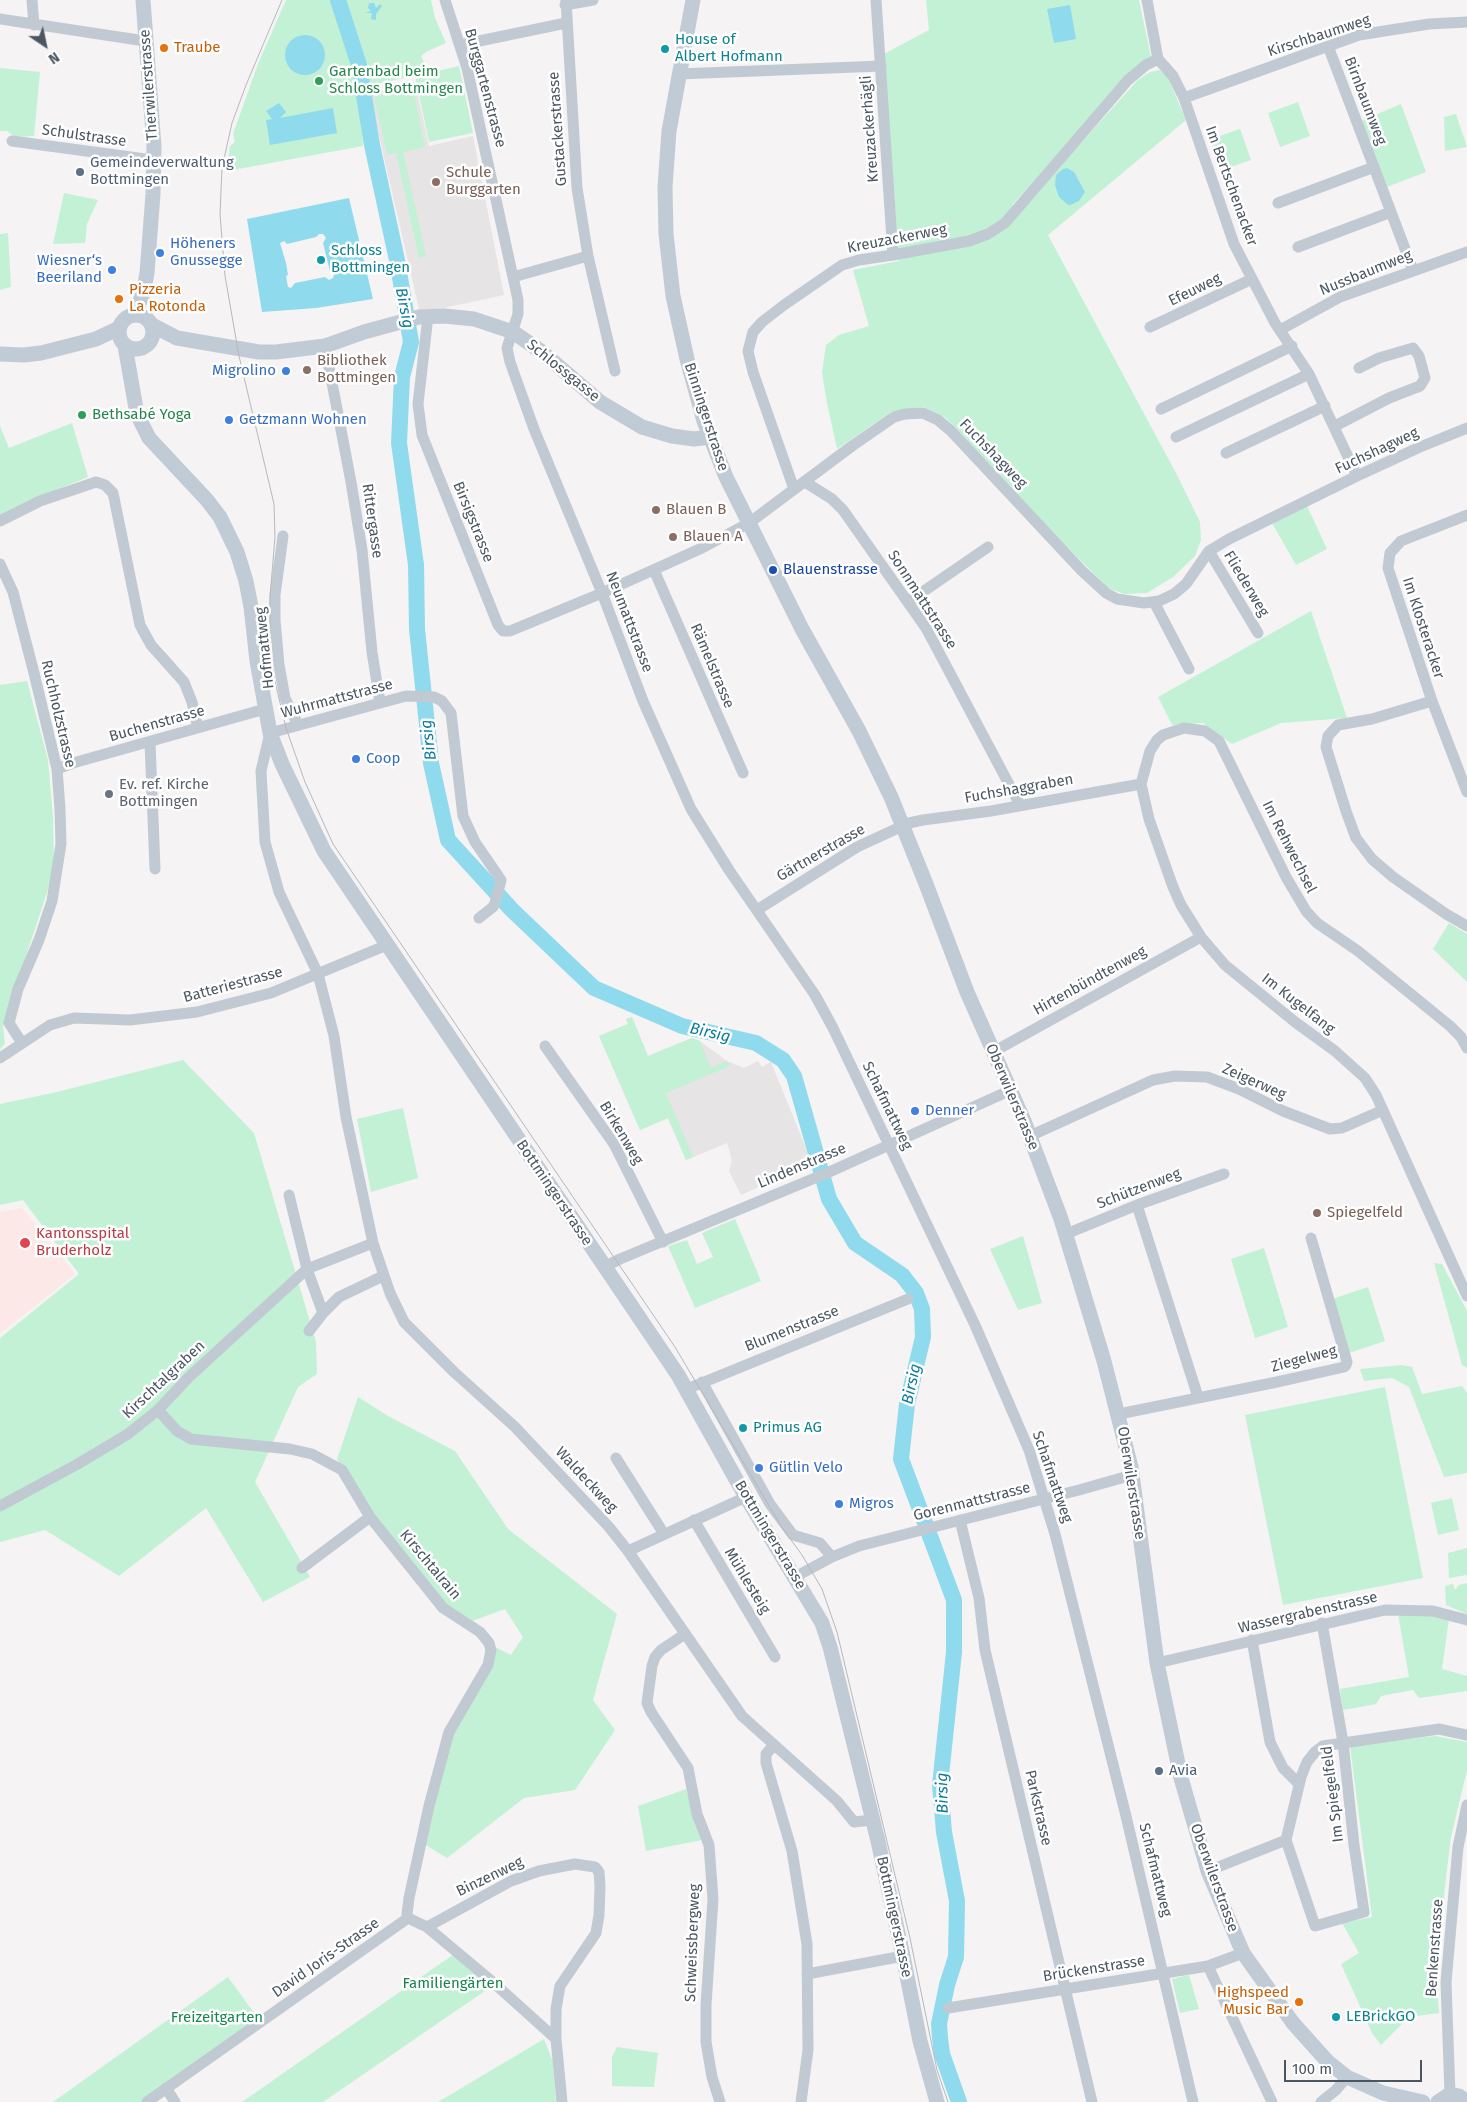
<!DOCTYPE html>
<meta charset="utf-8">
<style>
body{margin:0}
#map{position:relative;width:1467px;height:2102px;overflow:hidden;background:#f5f3f3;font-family:"Fira Sans",sans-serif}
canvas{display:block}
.north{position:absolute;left:20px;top:20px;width:50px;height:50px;-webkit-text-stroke:4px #fff;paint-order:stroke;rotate:146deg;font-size:14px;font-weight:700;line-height:20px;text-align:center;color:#4a5661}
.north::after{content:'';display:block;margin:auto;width:18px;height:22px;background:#4a5661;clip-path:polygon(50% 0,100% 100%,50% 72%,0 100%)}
.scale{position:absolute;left:1284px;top:2060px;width:138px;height:22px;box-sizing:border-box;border:2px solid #4a5661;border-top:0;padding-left:6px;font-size:15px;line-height:18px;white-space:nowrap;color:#4a5661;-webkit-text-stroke:4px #fff;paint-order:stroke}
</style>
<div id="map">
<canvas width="1467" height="2102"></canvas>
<div class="north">N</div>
<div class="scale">100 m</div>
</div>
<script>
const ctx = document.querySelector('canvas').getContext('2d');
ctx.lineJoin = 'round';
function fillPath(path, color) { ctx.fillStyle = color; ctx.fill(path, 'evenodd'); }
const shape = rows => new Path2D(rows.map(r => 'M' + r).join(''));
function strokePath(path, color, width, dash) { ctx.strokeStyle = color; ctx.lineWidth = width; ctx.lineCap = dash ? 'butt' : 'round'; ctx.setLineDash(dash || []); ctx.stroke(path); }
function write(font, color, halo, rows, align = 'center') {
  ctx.font = font + ' "Fira Sans",sans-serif'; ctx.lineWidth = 5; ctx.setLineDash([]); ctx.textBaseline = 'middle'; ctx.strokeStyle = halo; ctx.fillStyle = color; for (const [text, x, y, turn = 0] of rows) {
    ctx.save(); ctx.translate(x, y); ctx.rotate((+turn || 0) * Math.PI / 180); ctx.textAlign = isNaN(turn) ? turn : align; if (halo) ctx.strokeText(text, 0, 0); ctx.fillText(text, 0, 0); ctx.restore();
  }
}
fillPath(shape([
 [415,82,429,146,473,136,504,295,420,313,369,93],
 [632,1017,648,1056,692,1038,700,1041,727,1061,744,1068,758,1061,762,1067,771,1062,812,1163,741,1195,729,1171,732,1160,727,1143,686,1160,668,1118,640,1130,599,1036,628,1024,626,1019]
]), '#e6e4e5');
fillPath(shape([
 [22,1208,75,1274,0,1334,0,1212]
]), '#fce8e6');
fillPath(shape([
 [286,0,431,0,435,18,446,43,426,52,421,56,429,73,459,66,473,133,429,142,415,76,359,87,363,146,227,171,230,146,235,142,233,134,258,64],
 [926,0,1139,0,1151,57,1012,205,1021,209,1138,80,1150,72,1159,70,1167,75,1186,120,1048,235,1177,475,1200,522,1201,540,1195,556,1173,577,1147,593,1124,594,1108,588,1045,525,946,418,924,407,891,412,837,449,827,403,822,373,826,345,839,335,869,326,853,270,899,261,884,54,929,30],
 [0,68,40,72,34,136,15,137,7,131,0,131],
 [413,88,425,147,403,152,426,256,419,258,396,153,387,155,374,97],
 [1298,102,1310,136,1280,147,1268,113],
 [1401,104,1426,172,1387,187,1361,121],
 [1456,114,1467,147,1445,151,1444,117],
 [1240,129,1251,160,1222,170,1211,139],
 [64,193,98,200,87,224,85,243,53,244],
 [8,233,11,287,0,290,0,234],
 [72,423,88,477,26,502,0,516,0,426,9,448],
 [1307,506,1327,549,1296,565,1272,523],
 [1311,611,1347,718,1281,723,1232,744,1203,723,1172,725,1158,697],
 [27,681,48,760,53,816,54,871,3,1026,5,1043,0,1050,0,685],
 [1449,923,1467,934,1467,982,1433,949],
 [632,1017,648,1056,692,1038,700,1041,711,1068,727,1061,730,1066,666,1093,693,1157,686,1160,668,1118,640,1130,599,1036,628,1024,626,1019],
 [183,1060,254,1133,316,1342,317,1374,298,1387,255,1482,310,1577,263,1602,206,1508,119,1576,45,1530,0,1542,0,1338,79,1274,23,1200,0,1205,0,1104,57,1092],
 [403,1108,418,1178,371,1192,357,1119],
 [735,1219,761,1281,695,1308,668,1246,687,1240,697,1264,713,1257,702,1233],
 [1023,1236,1042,1303,1018,1310,990,1249],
 [1264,1248,1288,1327,1255,1338,1231,1259],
 [1434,1263,1442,1264,1467,1311,1467,1368,1462,1365],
 [1368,1287,1385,1341,1349,1353,1332,1299],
 [1402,1365,1412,1367,1422,1394,1462,1386,1467,1393,1467,1473,1444,1477,1409,1387,1392,1378,1364,1381,1360,1369],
 [1385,1387,1423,1578,1283,1605,1245,1415],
 [358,1397,388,1416,455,1451,508,1529,617,1614,593,1700,615,1730,575,1790,524,1798,447,1858,424,1844,452,1730,493,1646,511,1655,523,1637,505,1609,472,1621,437,1599,374,1522,337,1459],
 [1452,1498,1459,1530,1438,1535,1431,1503],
 [1467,1548,1467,1575,1449,1578,1448,1553],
 [1467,1583,1467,1614,1446,1605,1445,1586,1453,1584,1455,1590,1459,1585],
 [1398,1614,1424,1614,1449,1619,1442,1669,1467,1676,1467,1691,1419,1698,1413,1690,1381,1696,1376,1704,1343,1710,1340,1689,1409,1677],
 [1435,1736,1467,1742,1467,1770,1451,1837,1446,1877,1436,1975,1439,2013,1409,2017,1381,2045,1372,2033,1341,1964,1359,1953,1342,1923,1372,1917,1350,1746],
 [686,1789,702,1840,646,1851,638,1806],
 [457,1952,495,1984,323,2102,242,2102],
 [1189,1975,1199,2009,1180,2013,1172,1979],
 [228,1977,259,2020,142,2102,53,2102],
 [544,2039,553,2062,556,2102,438,2102],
 [617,2047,658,2053,654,2087,612,2086,612,2057]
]), '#c3f1d5');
fillPath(shape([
 [369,3,374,3,376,8,380,4,382,6,376,14,376,20,371,19,372,13,365,13,371,11,368,8],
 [1070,5,1076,39,1054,43,1047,9],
 '285 55a20 20 0 1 1 40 0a20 20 0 1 1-40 0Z',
 [279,103,286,112,280,118,333,108,337,133,270,145,266,120,272,119,266,111],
 [1067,168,1074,172,1085,192,1079,201,1070,205,1067,204,1059,197,1055,185,1056,175,1063,169],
 [349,198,373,299,316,308,262,312,247,219],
 [319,234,323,234,326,238,323,243,330,271,334,275,333,278,329,280,325,277,295,283,291,288,288,287,286,276,288,275,286,263,280,243,284,241,287,244,316,237]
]), '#90daee');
strokePath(shape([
 [338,0,359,65,372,145,397,260,411,342,402,377,399,443,416,565,417,629,431,763,448,840,512,910,594,988,682,1026,756,1043,783,1060,794,1076,829,1199,855,1243,902,1275,916,1293,922,1309,923,1337,907,1404,901,1459,954,1600,954,1652,940,1785,944,1832,957,1901,956,1957,947,1985,939,2024,940,2038,942,2054,959,2102]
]), '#90daee', 16);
strokePath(shape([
 [32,0,34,25],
 [445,0,467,68,518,300,518,314,507,348,510,362,534,429,602,593,643,701,691,809,729,870,815,995,833,1028,975,1325,1029,1450,1055,1534,1126,1816,1193,2102],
 [566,0,577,188,588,256,615,371],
 [876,0,893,255],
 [1147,0,1158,59],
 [565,5,593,0],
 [0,19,145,41],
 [460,45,566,23],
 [1328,46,1413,270],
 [1158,59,1173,76,1184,98,1234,244,1275,323,1309,374,1357,476],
 [679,74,881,66],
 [1184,98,1359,35,1429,24,1467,22],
 [12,141,153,160],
 [1278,203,1374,167],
 [1298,247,1391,212],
 [513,277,588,256],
 [428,316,418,404,422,435,498,625,503,631,510,631,602,593,702,548,749,523,852,446,894,417,905,414,923,413,938,420,951,431,1082,571,1106,593,1117,599,1144,603,1159,601,1174,594,1186,584,1209,551,1229,539,1357,476,1420,447,1467,428],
 [1150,327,1252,279],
 [1280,330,1340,297,1467,252],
 [325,346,351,482,362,550,372,652,380,702],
 [1161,409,1292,346],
 [1335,426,1389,398,1420,386,1425,378,1419,356,1413,348,1379,358,1359,368],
 [1176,437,1309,374],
 [1226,453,1325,406],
 [805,482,832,499,843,510,926,628,1020,805],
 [794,489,753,372,748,351,753,332,762,322,784,305,842,265,859,260,893,255,969,241,988,234,1005,223,1128,80,1146,65,1158,59],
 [1467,515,1401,541,1390,553,1388,568,1432,701,1467,792],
 [0,521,40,501,96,482,105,485,113,493,140,625,151,645,184,682,192,702,198,728],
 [283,536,275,595,275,620,279,665,285,698,298,725],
 [1209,551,1258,633],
 [0,564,13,592,34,673,57,769,60,809,61,844,52,901,39,940,18,989,9,1023,22,1043],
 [654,570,743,773],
 [908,602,988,547],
 [1154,602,1189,669],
 [1432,701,1372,719,1338,725,1328,736,1326,747,1346,811,1356,838,1372,859,1393,877,1446,914,1467,926],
 [150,742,155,869],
 [57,769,73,763,265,709],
 [757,910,857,847,909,823,923,820,991,811,1141,784],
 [479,918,493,907,495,903,501,880,475,842,463,816,451,713,442,701,434,697,406,696,270,733,261,771,265,842,279,892,318,974,334,1036,346,1117,373,1243,390,1293,404,1322,454,1372,515,1427,609,1527,628,1551,742,1716,837,1801,854,1822,872,1820],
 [545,1046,614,1144,663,1242],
 [1467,1048,1461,1037,1450,1026,1358,951,1317,923,1306,911,1286,877,1219,741,1205,731,1184,728,1163,735,1157,740,1150,751,1141,784,1149,819,1173,887,1181,905,1201,937,1225,965,1295,1022,1335,1051,1365,1078,1376,1095,1467,1296],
 [993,1052,1201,937],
 [0,1058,50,1025,74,1018,130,1020,197,1012,271,993,387,945],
 [1030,1136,1153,1080,1175,1076,1207,1077,1239,1089,1283,1111,1330,1129,1342,1128,1383,1110],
 [289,1195,307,1269,323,1313],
 [1137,1205,1198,1397],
 [1066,1234,1137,1205,1224,1174],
 [604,1267,620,1259,827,1173,1011,1090],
 [309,1331,323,1313,339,1297,383,1276],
 [702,1382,770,1504,793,1535,820,1543,832,1557],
 [687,1389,908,1299],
 [158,1410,177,1431,191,1439,290,1449,312,1454,342,1470,370,1517,443,1608,480,1632,489,1643,491,1650,488,1665,449,1732,429,1806,409,1898,407,1914,408,1918],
 [1119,1414,1277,1382,1344,1367,1346,1365,1347,1362,1311,1238],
 [616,1458,664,1534],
 [0,1506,76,1465,128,1434,158,1410,189,1377,307,1269,373,1243],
 [694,1520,775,1657],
 [960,1520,979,1598,985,1650,1092,2102],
 [628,1551,746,1497],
 [302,1568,370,1517],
 [795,1577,832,1557,859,1546,1079,1490,1132,1475],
 [685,1634,661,1650,655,1657,652,1666,647,1703,651,1712,688,1768,697,1814,709,1845,713,1899,706,2005,706,2042,712,2077,720,2102],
 [1252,1640,1270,1742,1283,1768,1298,1783],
 [1157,1663,1385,1610,1433,1611,1467,1620],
 [774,1745,766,1754,766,1763,792,1851,807,1944,808,2050,801,2102],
 [1286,1840,1315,1926,1364,1912,1354,1845,1343,1742,1322,1623],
 [1208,1871,1286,1840,1301,1777,1307,1762,1315,1752,1323,1746,1439,1729,1467,1735],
 [408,1918,427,1927,495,1984,556,2039,562,2102],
 [427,1927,511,1881,539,1871,575,1864,595,1867,599,1872,600,1886,599,1915,596,1933,560,1986,556,2009,556,2039],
 [1208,1966,1272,2102],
 [807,1974,903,1956],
 [948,2008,1208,1966,1243,1953],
 [166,2088,175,2102],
 [1450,2094,1446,1982,1458,1847,1467,1805],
 [147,2102,408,1918],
 [1321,2102,1336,2090,1347,2077]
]), '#c1cad2', 11);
strokePath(shape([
 [693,0,669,131,665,187,666,234,673,296,687,359,704,421,726,477,802,629,859,731,891,797,926,884,967,992,1024,1121,1061,1219,1104,1361,1131,1467,1157,1663,1181,1778,1208,1871,1243,1953,1293,2023,1327,2061,1347,2077,1383,2093,1423,2102],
 '119 332a17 17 0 1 1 34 0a17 17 0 1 1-34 0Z',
 [135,315,144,290,147,273,153,194,154,146,143,0],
 [152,325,177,338,259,352,276,352,325,346,364,332,419,317,445,316,474,319,513,332,542,352,600,402,642,427,672,436,694,439,710,437],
 [125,346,137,414,149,438,207,500,220,517,237,552,246,581,251,607,257,661,270,733,282,764,324,851,678,1375,746,1497,822,1623,830,1647,878,1841,903,1956,920,2041,937,2102],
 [0,354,24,355,41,353,96,339,119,328],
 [1438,2102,1450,2094,1459,2096,1466,2102]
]), '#c1cbd6', 15);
strokePath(shape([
 [282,0,246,85,232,123,222,168,220,214,225,276,239,356,274,504,275,537,270,597,270,639,274,677,286,728,305,782,333,844,675,1347,781,1526,802,1555,822,1589,837,1632,910,1938,937,2070,948,2102]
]), '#b5b8bd', 1);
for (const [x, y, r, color] of [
 [164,48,5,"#e8710a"],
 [665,49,5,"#0f9aa8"],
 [319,81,5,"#2e9e5b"],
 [80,172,5,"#5c6f8a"],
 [436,182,5,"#8d6e63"],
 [160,253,5,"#3f7fe0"],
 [321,260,5,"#0f9aa8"],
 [112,270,5,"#3f7fe0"],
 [119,299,5,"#e8710a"],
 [307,370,5,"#8d6e63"],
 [286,371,5,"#3f7fe0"],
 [82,415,5,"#2e9e5b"],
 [229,420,5,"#3f7fe0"],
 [656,510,5,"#8d6e63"],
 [673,537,5,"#8d6e63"],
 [773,570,5,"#1a4fb4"],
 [356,759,5,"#3f7fe0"],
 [109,794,5,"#6b7280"],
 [915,1111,5,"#3f7fe0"],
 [1317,1213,5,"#8d6e63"],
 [25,1243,6,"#e0444e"],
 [743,1428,5,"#0f9aa8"],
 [759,1468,5,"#3f7fe0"],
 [839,1504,5,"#3f7fe0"],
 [1159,1771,5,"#5c6f8a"],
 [1299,2002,5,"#e8710a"],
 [1336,2017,5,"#0f9aa8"]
]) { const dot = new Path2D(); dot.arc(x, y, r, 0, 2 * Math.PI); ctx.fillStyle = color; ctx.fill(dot); strokePath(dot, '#fff', 2); }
write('15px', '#4a5661', '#fff', [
 ["Kirschbaumweg",1319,36,-18],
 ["Therwilerstrasse",149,85,-94],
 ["Burggartenstrasse",485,88,75],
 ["Birnbaumweg",1365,101,69],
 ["Gustackerstrasse",558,129,-94],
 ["Kreuzackerhägli",870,129,-94],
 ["Schulstrasse",84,136,8],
 ["Im Bertschenacker",1231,186,70],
 ["Kreuzackerweg",897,239,-11],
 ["Nussbaumweg",1366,273,-22],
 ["Efeuweg",1195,290,-26],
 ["Schlossgasse",563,371,39],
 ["Binningerstrasse",706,417,72],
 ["Fuchshagweg",1377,451,-25],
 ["Fuchshagweg",993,454,46],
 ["Rittergasse",372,521,82],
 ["Birsigstrasse",473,522,68],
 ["Fliederweg",1246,584,59],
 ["Sonnmattstrasse",922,600,57],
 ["Neumattstrasse",629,622,69],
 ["Im Klosteracker",1423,628,72],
 ["Hofmattweg",265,648,-96],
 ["Rämelstrasse",712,666,67],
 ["Wuhrmattstrasse",337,699,-15],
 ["Ruchholzstrasse",58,714,77],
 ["Buchenstrasse",157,724,-16],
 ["Fuchshaggraben",1019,789,-10],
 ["Im Rehwechsel",1289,847,63],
 ["Gärtnerstrasse",821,853,-30],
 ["Hirtenbündtenweg",1090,981,-29],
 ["Batteriestrasse",233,985,-15],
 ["Im Kugelfang",1298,1004,38],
 ["Zeigerweg",1254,1082,24],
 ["Oberwilerstrasse",1012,1097,67],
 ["Schafmattweg",887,1106,64],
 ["Birkenweg",621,1133,59],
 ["Lindenstrasse",802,1166,-23],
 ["Schützenweg",1139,1189,-21],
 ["Bottmingerstrasse",554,1193,56],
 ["Blumenstrasse",792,1329,-22],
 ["Ziegelweg",1304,1359,-15],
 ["Kirschtalgraben",164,1380,-43],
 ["Schafmattweg",1052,1477,71],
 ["Waldeckweg",586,1480,47],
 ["Oberwilerstrasse",1131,1483,81],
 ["Gorenmattstrasse",972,1502,-14],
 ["Bottmingerstrasse",770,1535,59],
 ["Kirschtalrain",430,1565,50],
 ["Mühlesteig",747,1581,59],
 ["Wassergrabenstrasse",1308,1613,-13],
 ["Im Spiegelfeld",1333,1794,-97],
 ["Parkstrasse",1038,1808,77],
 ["Schafmattweg",1155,1870,76],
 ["Binzenweg",490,1877,-26],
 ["Oberwilerstrasse",1214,1878,70],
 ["Bottmingerstrasse",894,1917,78],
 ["Schweissbergweg",693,1943,-88],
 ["Benkenstrasse",1435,1948,-86],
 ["David Joris-Strasse",326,1958,-35],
 ["Brückenstrasse",1094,1969,-9]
]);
write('15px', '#0d838f', '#fff', [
 ["House of",675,40],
 ["Albert Hofmann",675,57],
 ["Schloss",331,251],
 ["Bottmingen",331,268],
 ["Primus AG",753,1428],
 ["LEBrickGO",1346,2017]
], 'left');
write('15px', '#c56008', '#fff', [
 ["Traube",174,48],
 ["Pizzeria",129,290],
 ["La Rotonda",129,307],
 ["Highspeed",1289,1993,"right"],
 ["Music Bar",1289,2010,"right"]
], 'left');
write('15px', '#27864d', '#fff', [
 ["Gartenbad beim",329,72],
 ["Schloss Bottmingen",329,89],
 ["Bethsabé Yoga",92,415]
], 'left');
write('15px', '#4e5e75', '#fff', [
 ["Gemeindeverwaltung",90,163],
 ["Bottmingen",90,180],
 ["Avia",1169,1771]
], 'left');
write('15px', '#785e54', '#fff', [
 ["Schule",446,173],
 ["Burggarten",446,190],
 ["Bibliothek",317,361],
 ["Bottmingen",317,378],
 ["Blauen B",666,510],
 ["Blauen A",683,537],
 ["Spiegelfeld",1327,1213]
], 'left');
write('15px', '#366cbe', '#fff', [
 ["Höheners",170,244],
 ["Gnussegge",170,261],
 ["Wiesner‘s",102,261,"right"],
 ["Beeriland",102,278,"right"],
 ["Migrolino",276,371,"right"],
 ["Getzmann Wohnen",239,420],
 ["Coop",366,759],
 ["Denner",925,1111],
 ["Gütlin Velo",769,1468],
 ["Migros",849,1504]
], 'left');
write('15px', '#164399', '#fff', [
 ["Blauenstrasse",783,570]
], 'left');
write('15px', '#5b616d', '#fff', [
 ["Ev. ref. Kirche",119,785],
 ["Bottmingen",119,802]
], 'left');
write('15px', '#be3a42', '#fff', [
 ["Kantonsspital",36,1234],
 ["Bruderholz",36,1251]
], 'left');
write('15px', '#17864f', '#fff', [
 ["Familiengärten",453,1984],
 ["Freizeitgarten",217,2018]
]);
write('italic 16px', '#0c7c9b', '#fff', [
 ["Birsig",404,308,79],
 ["Birsig",429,740,-97],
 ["Birsig",710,1033,13],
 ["Birsig",912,1384,-78],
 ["Birsig",943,1793,-91]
]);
</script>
